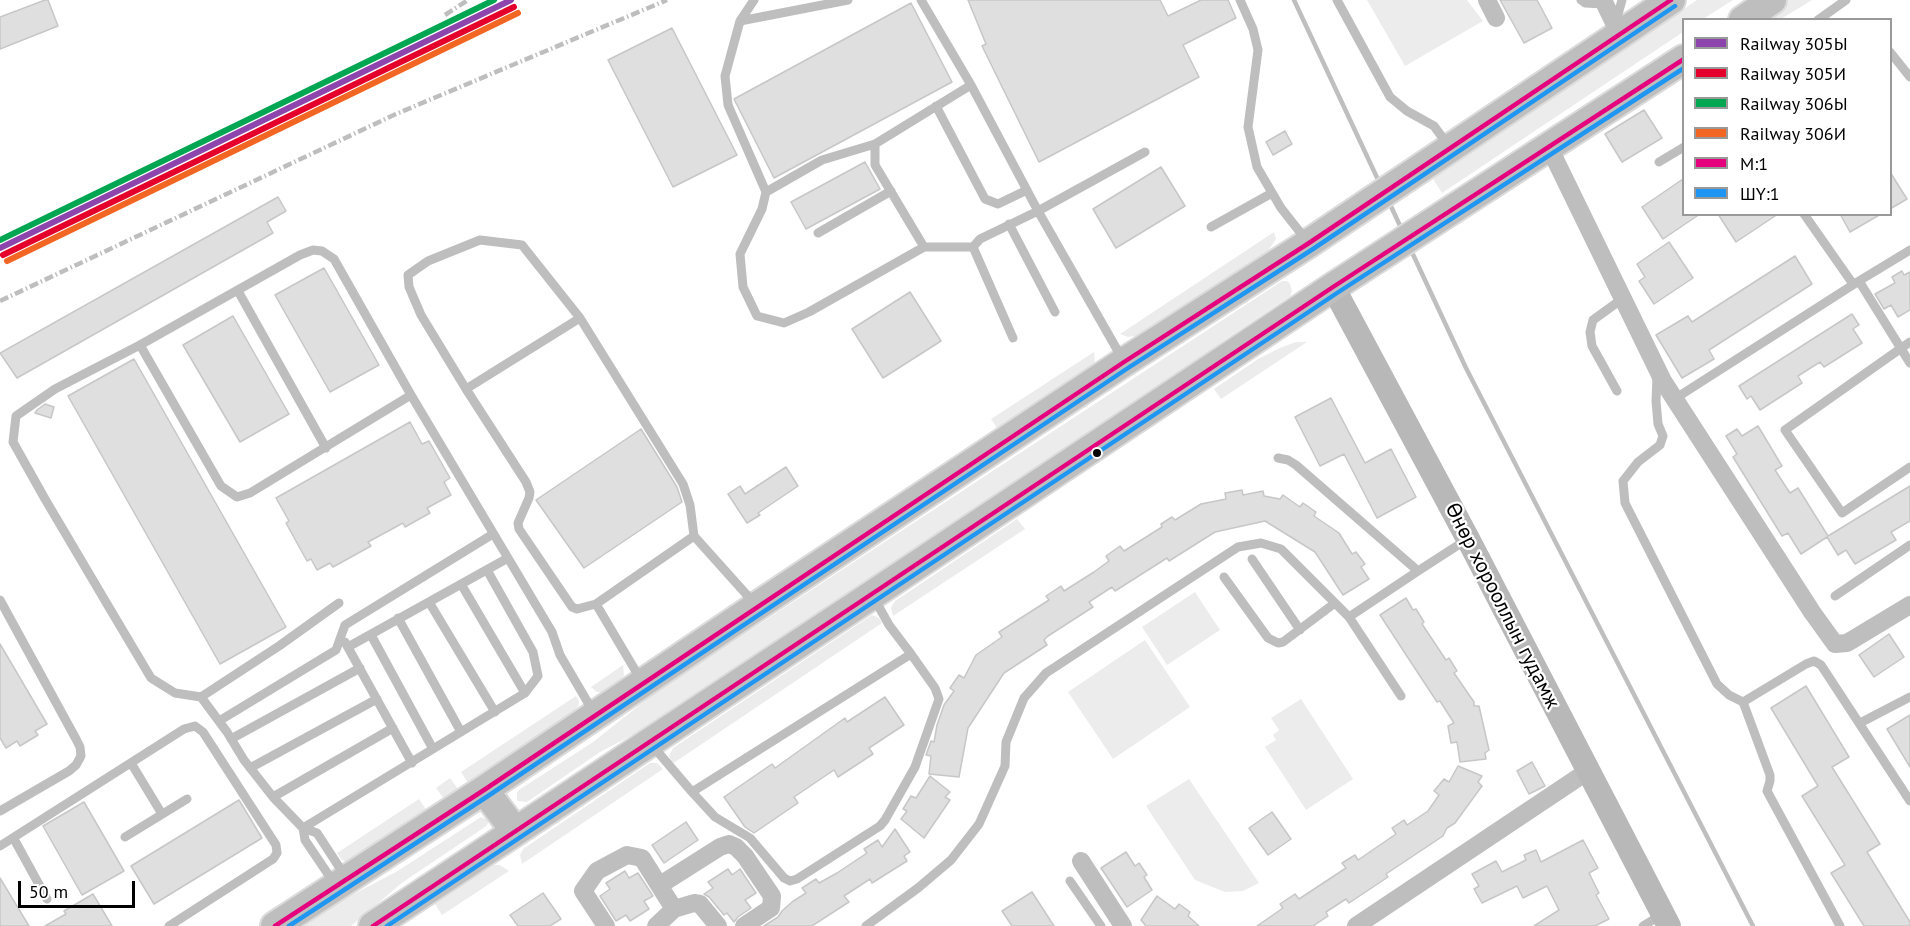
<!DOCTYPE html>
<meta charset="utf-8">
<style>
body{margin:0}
#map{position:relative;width:1910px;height:926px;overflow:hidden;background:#fff;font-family:"PT Sans",sans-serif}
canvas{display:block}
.legend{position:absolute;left:1682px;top:18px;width:210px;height:198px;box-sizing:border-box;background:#fff;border:2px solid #999;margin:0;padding:8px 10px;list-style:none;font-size:18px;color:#000}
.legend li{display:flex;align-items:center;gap:12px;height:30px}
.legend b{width:30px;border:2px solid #999}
.scale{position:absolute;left:18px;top:881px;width:117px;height:27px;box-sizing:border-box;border:3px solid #000;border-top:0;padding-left:8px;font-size:18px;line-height:21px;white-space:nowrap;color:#000;-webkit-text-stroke:4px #fff;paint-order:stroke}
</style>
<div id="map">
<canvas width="1910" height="926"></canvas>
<ul class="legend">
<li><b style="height:8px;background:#8e44ad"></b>Railway 305Ы</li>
<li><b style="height:8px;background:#e4002b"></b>Railway 305И</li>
<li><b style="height:8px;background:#00a651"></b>Railway 306Ы</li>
<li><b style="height:8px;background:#f26522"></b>Railway 306И</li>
<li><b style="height:8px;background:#e5007d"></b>М:1</li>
<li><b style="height:8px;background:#1f96f2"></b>ШҮ:1</li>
</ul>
<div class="scale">50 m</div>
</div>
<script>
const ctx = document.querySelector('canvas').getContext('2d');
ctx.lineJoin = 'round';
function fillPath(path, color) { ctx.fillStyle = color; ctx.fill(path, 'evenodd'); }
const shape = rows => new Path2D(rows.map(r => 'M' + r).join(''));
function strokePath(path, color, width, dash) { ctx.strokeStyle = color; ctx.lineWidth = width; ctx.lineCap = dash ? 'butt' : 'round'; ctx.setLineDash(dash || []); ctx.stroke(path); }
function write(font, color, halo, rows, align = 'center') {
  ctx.font = font + ' "PT Sans",sans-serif'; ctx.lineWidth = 4.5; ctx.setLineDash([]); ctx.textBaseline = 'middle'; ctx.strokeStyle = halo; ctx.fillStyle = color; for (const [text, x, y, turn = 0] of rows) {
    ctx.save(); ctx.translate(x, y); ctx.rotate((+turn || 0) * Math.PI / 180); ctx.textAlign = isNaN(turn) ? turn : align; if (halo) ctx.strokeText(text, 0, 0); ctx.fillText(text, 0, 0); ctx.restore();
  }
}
fillPath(shape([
 [1367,0,1467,0,1483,21,1405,66],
 [1697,0,1733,0,1703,19,1684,20,1683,32,1442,193,1433,179],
 [1788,0,1812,0,1781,19,1757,20],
 [1274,232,1276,239,1268,251,1141,335,1128,337,1120,334],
 [1282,281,1287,281,1290,284,1292,291,1290,296,1220,343,1189,367,663,719,600,752,527,802,518,801,517,799,517,793,519,790,593,742,656,692],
 [1296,342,1307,342,1221,399,1214,389,1258,359,1282,347],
 [1094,352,1095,361,1090,369,999,431,991,419],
 [1017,519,1025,529,893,616,891,608,895,601],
 [1195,592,1220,630,1167,665,1142,627],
 [872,615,879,618,882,623,672,764,669,756,673,748],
 [1145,640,1190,707,1113,759,1068,692],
 [623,665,624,675,620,680,602,692,597,692,591,687],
 [576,696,579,701,579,705,574,711,468,783,461,772],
 [1301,699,1353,779,1306,810,1265,747,1276,740,1273,735,1279,730,1271,718],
 [650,763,657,763,663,769,522,864,520,855,523,849],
 [450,778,458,789,444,799,436,788],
 [1189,779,1259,883,1243,891,1225,892,1195,880,1146,806],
 [419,799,427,811,351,861,346,862,342,860,337,853],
 [481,817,488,820,489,822,485,827,403,882,351,926,299,926,321,911,396,872],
 [494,865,500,865,509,871,442,915,435,904]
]), '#ececec');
strokePath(shape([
 [1294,0,1380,184],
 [1389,202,1402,230],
 [1410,248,1466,368,1753,926]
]), '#bfbfbf', 4.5);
const building = shape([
 [45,0,48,0,58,26,0,49,0,17,45,0],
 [968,0,1160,0,1168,16,1201,0,1228,0,1236,18,1183,45,1199,77,1039,162,982,46,986,44,968,0],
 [1500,0,1537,0,1552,28,1524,43,1500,0],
 [911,3,952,82,774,178,734,99,911,3],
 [672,28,737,155,673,187,608,60,672,28],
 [1644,110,1662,138,1622,162,1605,134,1644,110],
 [1285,131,1292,144,1273,155,1266,142,1285,131],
 [865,162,880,189,806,229,791,202,865,162],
 [1161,167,1185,206,1116,248,1093,209,1161,167],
 [1890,172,1907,199,1890,209,1890,172],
 [1683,179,1683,214,1700,214,1663,239,1642,207,1683,179],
 [278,197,286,211,267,222,273,233,17,378,0,353,278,197],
 [1718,214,1778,214,1736,242,1718,214],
 [1840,214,1881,214,1850,232,1840,214],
 [1669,242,1693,278,1654,304,1639,281,1645,277,1637,264,1669,242],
 [1795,256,1812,284,1709,350,1714,359,1682,378,1656,335,1688,316,1692,322,1795,256],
 [324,268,379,365,330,392,275,295,324,268],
 [1902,271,1904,275,1910,272,1910,310,1898,317,1891,305,1884,309,1875,294,1895,283,1892,277,1902,271],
 [910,292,941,341,883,378,852,329,910,292],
 [1852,314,1859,325,1853,329,1862,343,1824,367,1820,362,1798,376,1802,383,1760,410,1751,396,1747,399,1739,386,1852,314],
 [233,316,289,414,240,442,183,345,233,316],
 [134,359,286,627,220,664,68,396,134,359],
 [1331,398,1365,463,1391,449,1416,497,1377,518,1344,454,1320,466,1295,417,1331,398],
 [45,404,54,407,51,418,35,413,37,410,45,404],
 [410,422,422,444,429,441,450,478,444,482,451,495,427,508,430,513,405,527,403,523,368,542,371,546,333,567,330,563,317,570,311,559,307,561,286,523,289,521,276,498,410,422],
 [1758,426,1782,466,1775,470,1790,493,1798,488,1828,536,1910,486,1910,521,1891,532,1896,540,1855,564,1846,550,1838,555,1827,537,1801,554,1788,533,1782,536,1733,457,1737,454,1726,436,1737,429,1742,436,1758,426],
 [641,429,677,487,682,502,584,568,536,500,641,429],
 [786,467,798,486,758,513,760,515,747,523,728,494,740,486,745,494,786,467],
 [1242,490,1243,495,1263,491,1264,496,1280,499,1283,495,1300,507,1303,503,1316,512,1314,516,1339,533,1352,554,1356,552,1365,564,1361,567,1369,579,1343,595,1315,552,1265,521,1215,532,1169,561,1167,558,1115,591,1112,587,1089,602,1093,607,1048,636,1044,640,1047,645,1004,673,968,728,959,777,929,774,931,756,926,755,931,741,934,742,937,725,944,705,954,691,950,688,959,675,964,678,976,655,1002,637,999,632,1049,600,1046,596,1061,586,1064,591,1094,572,1109,561,1106,556,1120,546,1124,551,1162,527,1161,524,1172,517,1175,520,1201,504,1226,499,1225,493,1242,490],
 [1406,598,1413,610,1416,609,1424,622,1422,624,1446,660,1449,658,1457,671,1454,673,1474,702,1474,706,1479,706,1489,750,1485,753,1486,759,1460,762,1457,742,1451,743,1448,726,1454,723,1440,701,1437,702,1380,615,1406,598],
 [1889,634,1904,657,1874,677,1859,655,1889,634],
 [0,644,47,724,35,731,38,735,20,746,17,741,6,748,0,738,0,644],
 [1806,686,1849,757,1832,767,1880,844,1867,852,1910,922,1910,926,1864,926,1831,873,1845,865,1802,796,1818,786,1771,708,1806,686],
 [885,697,904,725,869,748,873,754,838,777,834,770,794,797,798,803,754,833,745,827,724,797,772,764,775,768,845,718,847,722,885,697],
 [1910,715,1910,767,1887,729,1910,715],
 [1532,762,1545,786,1529,794,1517,771,1532,762],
 [1458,766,1482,776,1478,782,1482,786,1455,823,1447,828,1443,836,1386,874,1388,877,1349,903,1346,899,1326,912,1328,916,1313,926,1257,926,1283,908,1280,904,1295,894,1299,899,1346,868,1342,863,1355,855,1358,860,1396,834,1392,828,1404,820,1407,825,1428,811,1439,795,1434,791,1444,779,1449,782,1458,766],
 [930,776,950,792,945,797,950,800,924,838,901,819,907,811,903,809,911,796,916,798,930,776],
 [239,800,262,838,154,904,131,866,239,800],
 [84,802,124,871,82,895,43,826,84,802],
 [1272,812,1291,839,1268,855,1249,828,1272,812],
 [686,822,698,840,664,863,652,845,686,822],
 [895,829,910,852,904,856,907,861,872,883,870,879,844,896,849,902,812,926,764,926,778,917,782,911,792,902,806,893,802,888,816,879,819,883,837,873,867,853,864,849,878,840,882,847,895,829],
 [1583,840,1598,868,1589,873,1599,893,1596,895,1609,919,1595,926,1534,926,1559,910,1547,886,1523,898,1517,886,1482,903,1474,889,1479,886,1472,874,1496,861,1502,872,1526,860,1524,855,1536,850,1541,862,1583,840],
 [1126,852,1135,866,1139,863,1147,875,1144,877,1152,890,1127,907,1101,868,1126,852],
 [728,869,732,875,740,869,756,893,745,900,751,908,738,917,734,922,727,913,724,915,709,897,704,894,713,888,708,882,728,869],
 [625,871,629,878,638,873,653,896,644,901,649,909,630,921,626,915,616,921,600,896,610,889,606,883,625,871],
 [0,878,29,926,0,926,0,878],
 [1032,892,1054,926,1012,926,1002,911,1032,892],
 [543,893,561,919,550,926,518,926,510,915,543,893],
 [93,894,112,926,45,926,66,914,64,911,93,894],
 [1157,896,1175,909,1179,904,1190,912,1188,916,1199,926,1146,926,1141,920,1157,896]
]);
fillPath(building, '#dfdfdf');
strokePath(building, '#c7c7c7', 1.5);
const trunk = shape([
 [1743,20,1772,0],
 [484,790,515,831],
 [275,926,484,790,757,606,1124,362,1309,243,1671,0],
 [373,926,872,595,1333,287,1684,59]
]);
strokePath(trunk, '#dbdbdb', 32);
strokePath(shape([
 [754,0,740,21,725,76,728,105,766,192,762,209,740,254,743,287,757,316,784,323,809,312,924,247,973,247],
 [921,0,971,85,1038,211,1123,360],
 [1240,0,1253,29,1258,50,1248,127,1257,167,1281,208,1307,241],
 [1337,0,1390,97,1407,111,1434,126,1448,145],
 [1581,0,1585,3,1604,4],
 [1818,20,1846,0],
 [740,21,848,0],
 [1616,21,1622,0],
 [1890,52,1910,77],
 [936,106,985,199,998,204,1027,190],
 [1659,162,1684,147],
 [766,192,822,160,875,144],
 [1804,214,1853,284],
 [1009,224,1055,312],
 [1211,227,1272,193],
 [818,233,891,191],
 [924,247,875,165,875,144,971,85],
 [1859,281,1910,363],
 [238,291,326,448],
 [580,318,466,389,526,482,530,492,529,498,518,523,519,529,572,607,577,609,596,604],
 [1013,338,973,247,980,239,1038,211,1145,152],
 [1910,342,1785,430,1842,513,1910,467],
 [140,345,221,486,237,497,250,493,411,395],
 [1657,377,1656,401,1658,424,1663,436,1660,445,1638,462,1623,481,1625,503,1717,684,1729,695,1743,702],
 [466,389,421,315,409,287,408,275,428,261,480,240,522,245,580,318,683,484,690,505,694,536],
 [1617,391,1592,346,1590,332,1593,320,1622,299],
 [1676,398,1859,281,1910,250],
 [1278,458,1288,460,1296,465,1418,571,1466,540],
 [1252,559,1300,630],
 [1224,577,1268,638,1278,643,1283,642,1335,603],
 [461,584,525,693],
 [1835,596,1910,545],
 [0,600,76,739,80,747,81,756,76,765,69,771,0,811],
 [429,602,495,712],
 [1349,617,1401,696],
 [398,618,461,732],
 [371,635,433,749],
 [345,642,412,763],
 [348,647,508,558],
 [641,680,596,604,694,536,755,604],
 [201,697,279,646,339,603],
 [219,721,336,650,345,625,493,534],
 [1860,723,1910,697],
 [231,739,360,668],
 [651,744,692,792,911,654,889,625,874,598],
 [131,763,162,814],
 [250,768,377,699],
 [692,792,715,817,750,838,784,878,790,881,797,879,880,826,885,820,915,767,939,699,935,688,911,654],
 [273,797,393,728],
 [303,828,525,693,538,676,533,652,487,570],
 [303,828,305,840,334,883],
 [125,837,187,799],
 [14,839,47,899],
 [0,846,184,729,195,726,203,732,276,845,277,853,273,859,169,926],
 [345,876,317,833,303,828,273,797,244,760,227,732,201,697,175,693,151,678,110,609,45,499,13,442,16,416,55,389,140,345,300,255,313,250,322,251,334,259,411,395,552,632,560,655,594,713],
 [1070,881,1101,926],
 [866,926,918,888,951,860,979,824,1005,766,1006,742,1024,698,1046,673,1238,547,1261,543,1281,549,1349,617,1418,571],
 [1643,926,1661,915],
 [1840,926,1767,791,1770,781,1770,775,1743,702,1806,664,1814,661,1821,665,1910,801]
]), '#bebebe', 9);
strokePath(shape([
 [1487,0,1496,18],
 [1603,0,1620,35],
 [1549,147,1663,381,1812,612,1835,644,1847,643,1910,605],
 [1081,861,1123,926],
 [660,885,720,847,729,844,736,847,745,856,772,896,771,908,744,926],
 [606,926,583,891,597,871,627,855,642,858,674,909],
 [656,926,674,909,694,903,700,904,718,926],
 [1356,926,1588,771]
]), '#bebebe', 18);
strokePath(shape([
 [1333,287,1468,539,1669,926]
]), '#b8b8b8', 24);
strokePath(trunk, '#bebebe', 28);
strokePath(shape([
 [445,15,468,0],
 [0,301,396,114,667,0]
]), '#bebebe', 4.5, [9, 3, 1.5, 3]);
strokePath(shape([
 [275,926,484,790,1124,362,1309,243,1671,0],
 [373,926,1333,287,1684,59]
]), '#e5007d', 4.5);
strokePath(shape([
 [289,926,488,796,1128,368,1313,249,1675,6],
 [387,926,1337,293,1684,68]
]), '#1f96f2', 4.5);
strokePath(shape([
 [0,248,511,0]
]), '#8e44ad', 6);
strokePath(shape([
 [3,255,514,7]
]), '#e4002b', 6);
strokePath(shape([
 [0,240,494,0]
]), '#00a651', 6);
strokePath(shape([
 [7,261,518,13]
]), '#f26522', 6);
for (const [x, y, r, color] of [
 [1097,453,5,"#000"]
]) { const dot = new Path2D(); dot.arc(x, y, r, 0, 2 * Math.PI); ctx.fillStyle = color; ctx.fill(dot); strokePath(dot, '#fff', 2); }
write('21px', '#000', '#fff', [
 ["Өнөр хорооллын гудамж",1502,606,63]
]);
</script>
